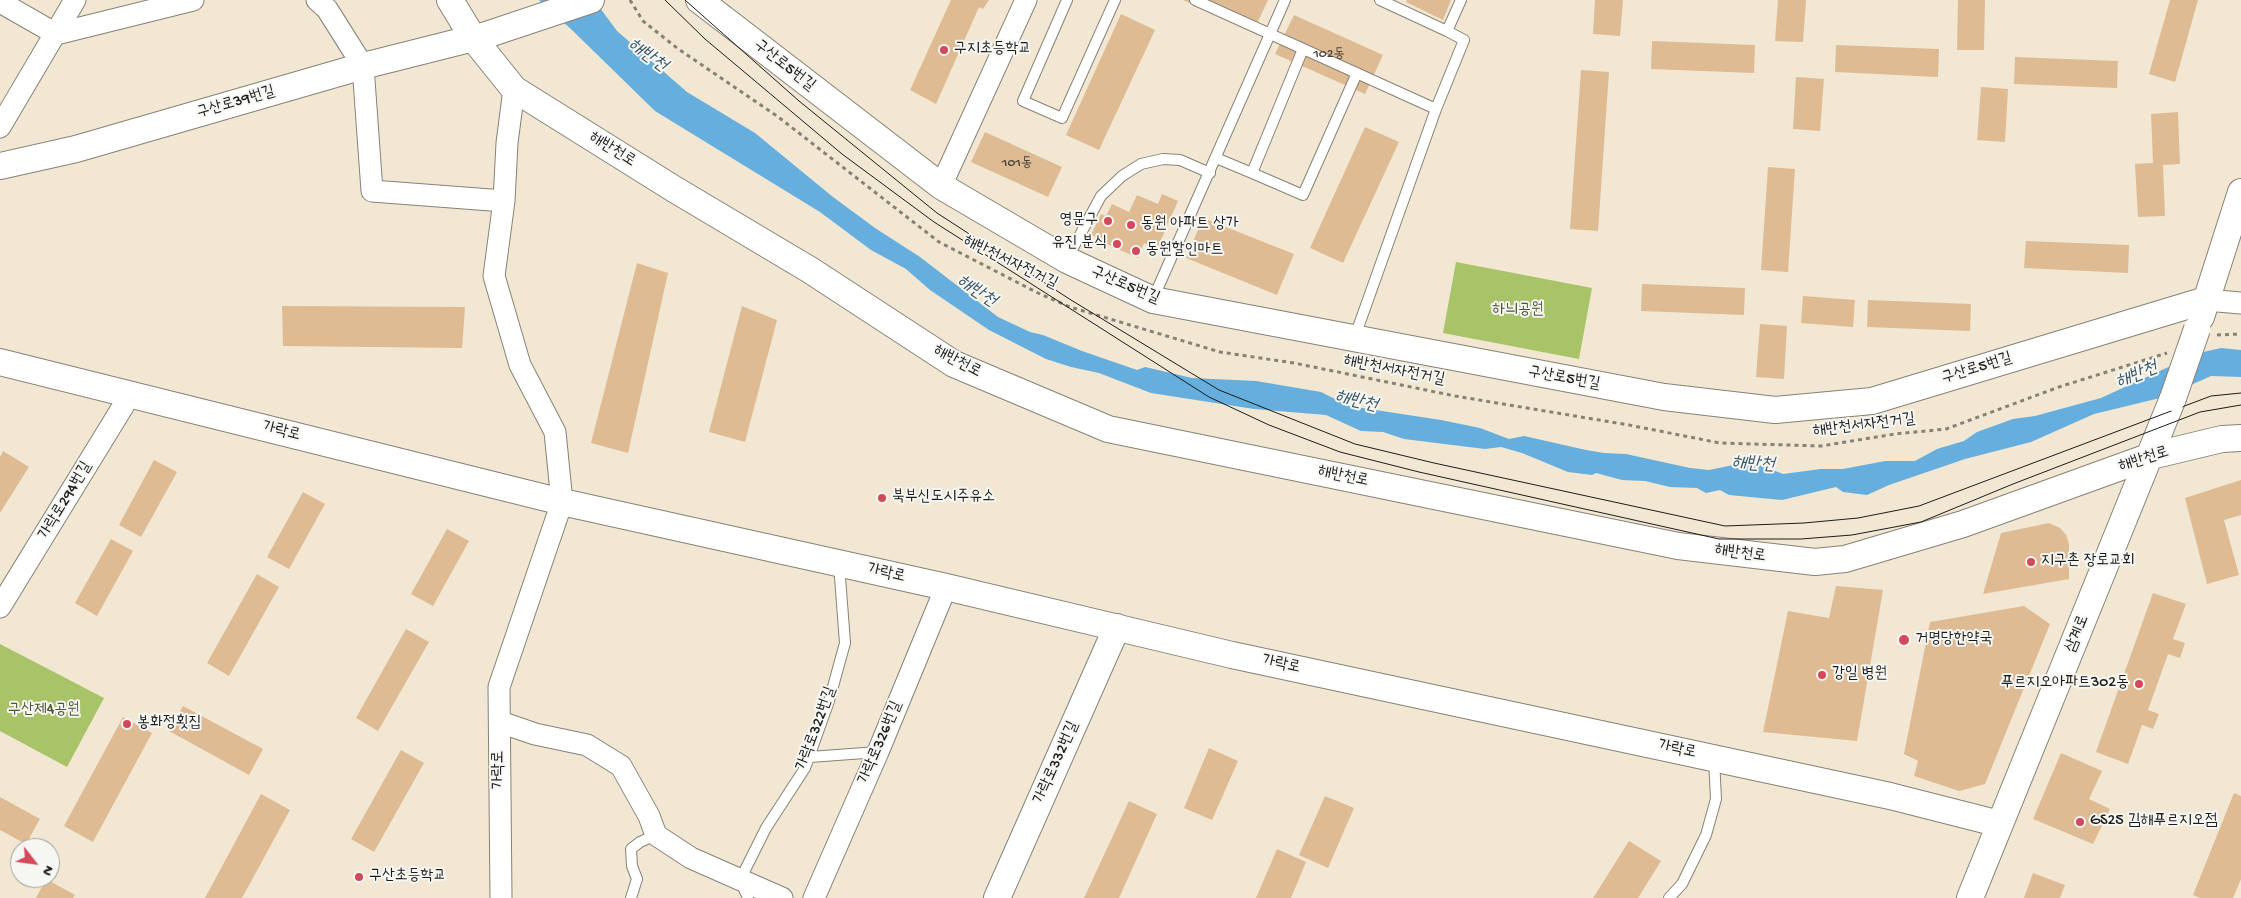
<!DOCTYPE html>
<meta charset="utf-8">
<style>
body{margin:0}
#map{position:relative;width:2241px;height:898px;overflow:hidden;background:#f2e7d2;font-family:"Gochi Hand",sans-serif}
canvas{display:block}
.north{position:absolute;left:10px;top:838px;width:50px;height:50px;box-sizing:border-box;background:#f6f6f2;border:1px solid #9f9f9c;border-radius:50%;rotate:120deg;font-size:14px;font-weight:700;line-height:20px;text-align:center;color:#1c1c1c}
.north::after{content:'';display:block;margin:auto;width:18px;height:22px;background:#d1495b;clip-path:polygon(50% 0,100% 100%,50% 72%,0 100%)}
</style>
<div id="map">
<canvas width="2241" height="898"></canvas>
<div class="north">N</div>
</div>
<script>
const ctx = document.querySelector('canvas').getContext('2d');
ctx.lineJoin = 'round';
function fillPath(path, color) { ctx.fillStyle = color; ctx.fill(path, 'evenodd'); }
const shape = rows => new Path2D(rows.map(r => 'M' + r).join(''));
function strokePath(path, color, width, dash) { ctx.strokeStyle = color; ctx.lineWidth = width; ctx.lineCap = dash ? 'butt' : 'round'; ctx.setLineDash(dash || []); ctx.stroke(path); }
function write(font, color, halo, rows, align = 'center') {
  ctx.font = font + ' "Gochi Hand","Poor Story",sans-serif'; ctx.lineWidth = 4; ctx.setLineDash([]); ctx.textBaseline = 'middle'; ctx.strokeStyle = halo; ctx.fillStyle = color; for (const [text, x, y, turn = 0] of rows) {
    ctx.save(); ctx.translate(x, y); ctx.rotate((+turn || 0) * Math.PI / 180); ctx.textAlign = isNaN(turn) ? turn : align; if (halo) ctx.strokeText(text, 0, 0); ctx.fillText(text, 0, 0); ctx.restore();
  }
}
fillPath(shape([
 [1456,262,1592,288,1579,359,1443,333],
 [0,644,104,698,67,767,0,731]
]), '#a9c368');
fillPath(shape([
 [539,0,594,0,617,31,687,92,755,133,833,197,875,228,920,257,998,317,1030,332,1043,335,1082,351,1137,370,1145,367,1192,378,1256,381,1321,392,1349,406,1441,420,1480,428,1509,439,1524,436,1586,450,1604,453,1626,454,1690,468,1709,470,1743,463,1763,466,1783,474,1821,469,1843,469,1885,461,1915,461,1937,449,1964,441,1977,432,2013,419,2035,416,2101,398,2199,353,2221,348,2241,350,2241,377,2211,376,2164,397,2094,414,2031,442,1965,459,1889,485,1867,495,1843,492,1836,487,1782,500,1729,495,1720,490,1706,493,1697,488,1670,487,1645,481,1622,480,1596,473,1592,475,1568,472,1522,453,1501,447,1485,449,1404,439,1383,432,1361,431,1326,415,1254,409,1151,393,1099,373,1071,367,1046,359,989,330,930,290,906,269,871,250,820,212,655,111,572,30]
]), '#65aedd');
fillPath(shape([
 [951,0,989,0,983,9,979,7,936,104,910,90],
 [1183,0,1268,0,1253,32],
 [1407,0,1451,0,1443,20,1406,2],
 [1595,0,1623,0,1620,36,1593,34],
 [1778,0,1806,0,1803,42,1775,41],
 [1958,0,1985,0,1984,50,1957,50],
 [2170,0,2198,0,2175,82,2149,74],
 [1121,14,1155,30,1099,150,1066,135],
 [1294,15,1383,55,1365,94,1275,54],
 [1652,41,1755,45,1754,73,1651,69],
 [1836,45,1939,49,1938,77,1835,72],
 [2015,57,2118,61,2117,88,2014,84],
 [1581,70,1609,72,1598,231,1570,229],
 [1796,77,1824,79,1820,131,1793,129],
 [1981,87,2008,89,2005,142,1977,140],
 [2178,112,2180,164,2163,165,2165,216,2138,217,2135,164,2153,163,2151,114],
 [1365,127,1399,142,1343,263,1310,248],
 [985,132,1062,167,1048,197,971,162],
 [1768,167,1795,169,1788,272,1761,270],
 [1162,194,1178,201,1157,249,1144,243,1138,258,1096,239,1096,237,1091,235,1101,214,1106,216,1112,204,1129,212,1137,195,1158,204],
 [1203,218,1294,254,1277,295,1186,258],
 [2026,241,2129,245,2128,273,2024,268],
 [637,263,668,273,628,453,591,443],
 [1642,284,1745,288,1744,315,1641,311],
 [1803,296,1855,300,1853,327,1801,323],
 [1868,300,1971,304,1970,331,1867,327],
 [282,306,465,307,462,348,283,346],
 [742,306,777,320,745,442,709,432],
 [1760,324,1787,326,1784,379,1756,377],
 [3,451,29,467,0,513,0,457],
 [154,460,177,472,141,537,119,525],
 [2241,480,2241,515,2224,520,2239,575,2207,584,2185,498],
 [303,492,325,504,289,569,267,557],
 [2049,523,2060,528,2066,535,2069,544,2069,579,1983,594,2001,533],
 [447,529,469,541,433,606,411,594],
 [111,539,133,551,97,616,75,603],
 [257,574,279,587,229,676,207,663],
 [1836,586,1883,590,1857,741,1763,732,1788,611,1829,618],
 [2153,593,2186,604,2173,639,2185,643,2180,658,2168,654,2148,710,2159,714,2153,729,2142,725,2128,764,2096,752],
 [2024,606,2050,624,1985,784,1959,791,1914,776,1918,761,1904,754,1930,622],
 [406,629,429,642,378,731,356,718],
 [183,706,263,749,249,775,169,731],
 [123,717,152,733,93,842,64,826],
 [1209,748,1238,761,1212,820,1184,808],
 [401,750,424,763,374,852,351,839],
 [2061,753,2102,771,2089,799,2110,809,2093,844,2033,819],
 [2234,793,2241,796,2241,879,2233,898,2200,898,2193,895],
 [261,794,290,810,242,898,205,898],
 [1325,796,1354,808,1328,868,1299,855],
 [0,797,40,819,26,844,0,830],
 [1129,801,1157,814,1119,898,1084,898],
 [1629,841,1661,861,1638,898,1593,898],
 [1277,849,1306,862,1291,898,1256,898],
 [2033,873,2065,885,2060,898,2024,898],
 [46,879,75,895,73,898,36,898]
]), '#dfbb94');
const service = shape([
 [1067,0,1023,101,1062,118,1115,0],
 [1195,0,1436,109],
 [1380,0,1447,31],
 [1303,49,1252,173,1303,195,1357,73],
 [1216,158,1252,173],
 [1067,259,1101,196,1122,176,1141,164,1163,159,1180,160,1210,173],
 [1153,299,1285,0],
 [1354,339,1436,109,1464,40,1447,31,1461,0],
 [810,757,878,752],
 [631,898,637,879,632,866,631,849,640,842,656,835],
 [748,898,740,880,766,828,805,768,829,701,845,643,839,564],
 [1669,898,1682,884,1706,835,1716,799,1714,759]
]);
const minor = shape([
 [317,0,327,9,363,66,372,191,504,201],
 [0,2,56,34,193,0],
 [0,127,75,0],
 [941,186,1026,0],
 [2206,300,2241,303],
 [0,607,130,395],
 [500,722,535,734,587,745,621,766,649,816,656,835,691,858,782,898],
 [501,898,499,687,562,502,555,432,520,365,494,276,504,201,507,143,514,89],
 [814,898,878,752,946,587]
]);
const tertiary = shape([
 [450,0,473,38,514,89,674,189,810,270,954,364,1108,429,1678,546,1815,562,1845,559,1963,524,2151,456,2222,439,2241,438],
 [699,0,941,186,1067,260,1153,300,1664,397,1775,410,1872,401,2206,300],
 [0,166,76,149,363,66,486,35,591,0],
 [2201,317,2241,192],
 [0,362,562,502,946,587,1232,655,1890,796,2000,824],
 [997,898,1117,627],
 [1970,898,2173,398]
]);
strokePath(service, '#878277', 12);
strokePath(minor, '#878277', 23);
strokePath(tertiary, '#878277', 28);
strokePath(shape([
 [630,0,643,21,677,48,777,116,939,242,1038,293,1070,307,1220,352,1294,363,1455,396,1629,425,1720,443,1821,446,1895,434,1946,429,2059,387,2167,353],
 [2217,335,2241,334]
]), '#878277', 3, [4, 4]);
strokePath(service, '#fff', 10);
strokePath(minor, '#fff', 21);
strokePath(tertiary, '#fff', 26);
strokePath(shape([
 [665,0,705,39,842,154,934,222,1209,397,1269,425,1340,452,1419,472,1719,539,1801,539,1852,535,1921,522,2013,484,2200,412,2241,405],
 [685,0,799,101,937,213,1071,300,1219,390,1355,444,1434,463,1725,526,1804,523,1858,518,1919,506,2211,396,2241,393]
]), '#1c1c1c', 1);
const tertiaryBridge = shape([
 [2173,398,2197,329]
]);
strokePath(tertiaryBridge, '#878277', 28, []);
strokePath(tertiaryBridge, '#fff', 26);
for (const [x, y, r, color] of [
 [944,50,5,"#d1495b"],
 [1108,221,5,"#d1495b"],
 [1131,225,5,"#d1495b"],
 [1117,244,5,"#d1495b"],
 [1136,251,5,"#d1495b"],
 [882,498,5,"#d1495b"],
 [2031,562,5,"#d1495b"],
 [1904,640,6,"#d1495b"],
 [1822,675,5,"#d1495b"],
 [2139,684,5,"#d1495b"],
 [127,724,5,"#d1495b"],
 [2080,822,5,"#d1495b"],
 [359,877,5,"#d1495b"]
]) { const dot = new Path2D(); dot.arc(x, y, r, 0, 2 * Math.PI); ctx.fillStyle = color; ctx.fill(dot); strokePath(dot, '#f6f6f2', 2); }
write('14px', '#4d443a', null, [
 ["102동",1329,55],
 ["101동",1017,164]
]);
write('16px', '#1c1c1c', '#f6f6f2', [
 ["구지초등학교",954,50],
 ["영문구",1098,221,"right"],
 ["동원 아파트 상가",1141,225],
 ["유진 분식",1107,244,"right"],
 ["동원할인마트",1146,251],
 ["북부신도시주유소",892,498],
 ["지구촌 장로교회",2041,562],
 ["거명당한약국",1915,640],
 ["강일 병원",1832,675],
 ["푸르지오아파트302동",2129,684,"right"],
 ["봉화정횟집",137,724],
 ["GS25 김해푸르지오점",2090,822],
 ["구산초등학교",369,877]
], 'left');
write('16px', '#1c1c1c', '#f6f6f2', [
 ["구산로5번길",784,66,38],
 ["구산로39번길",236,103,-16],
 ["해반천로",612,150,32],
 ["해반천서자전거길",1010,263,26],
 ["구산로5번길",1125,286,23],
 ["해반천로",957,362,28],
 ["구산로5번길",1977,369,-17],
 ["해반천서자전거길",1394,371,11],
 ["구산로5번길",1564,379,10],
 ["해반천서자전거길",1864,426,-7],
 ["가락로",281,432,14],
 ["해반천로",2144,460,-17],
 ["해반천로",1343,477,12],
 ["가락로294번길",66,501,-59],
 ["해반천로",1740,554,8],
 ["가락로",886,574,13],
 ["삼계로",2078,634,-68],
 ["가락로",1281,665,12],
 ["가락로322번길",817,729,-70],
 ["가락로326번길",881,743,-67],
 ["가락로",1677,750,12],
 ["가락로332번길",1057,763,-66],
 ["가락로",500,770,-90]
]);
write('16px', '#4d5637', '#f6f6f2', [
 ["하늬공원",1518,311],
 ["구산제4공원",44,711]
]);
write('italic 18px', '#395669', '#f6f6f2', [
 ["해반천",647,56,36],
 ["해반천",976,292,34],
 ["해반천",2137,376,-22],
 ["해반천",1356,402,14],
 ["해반천",1753,465,4]
]);
</script>
